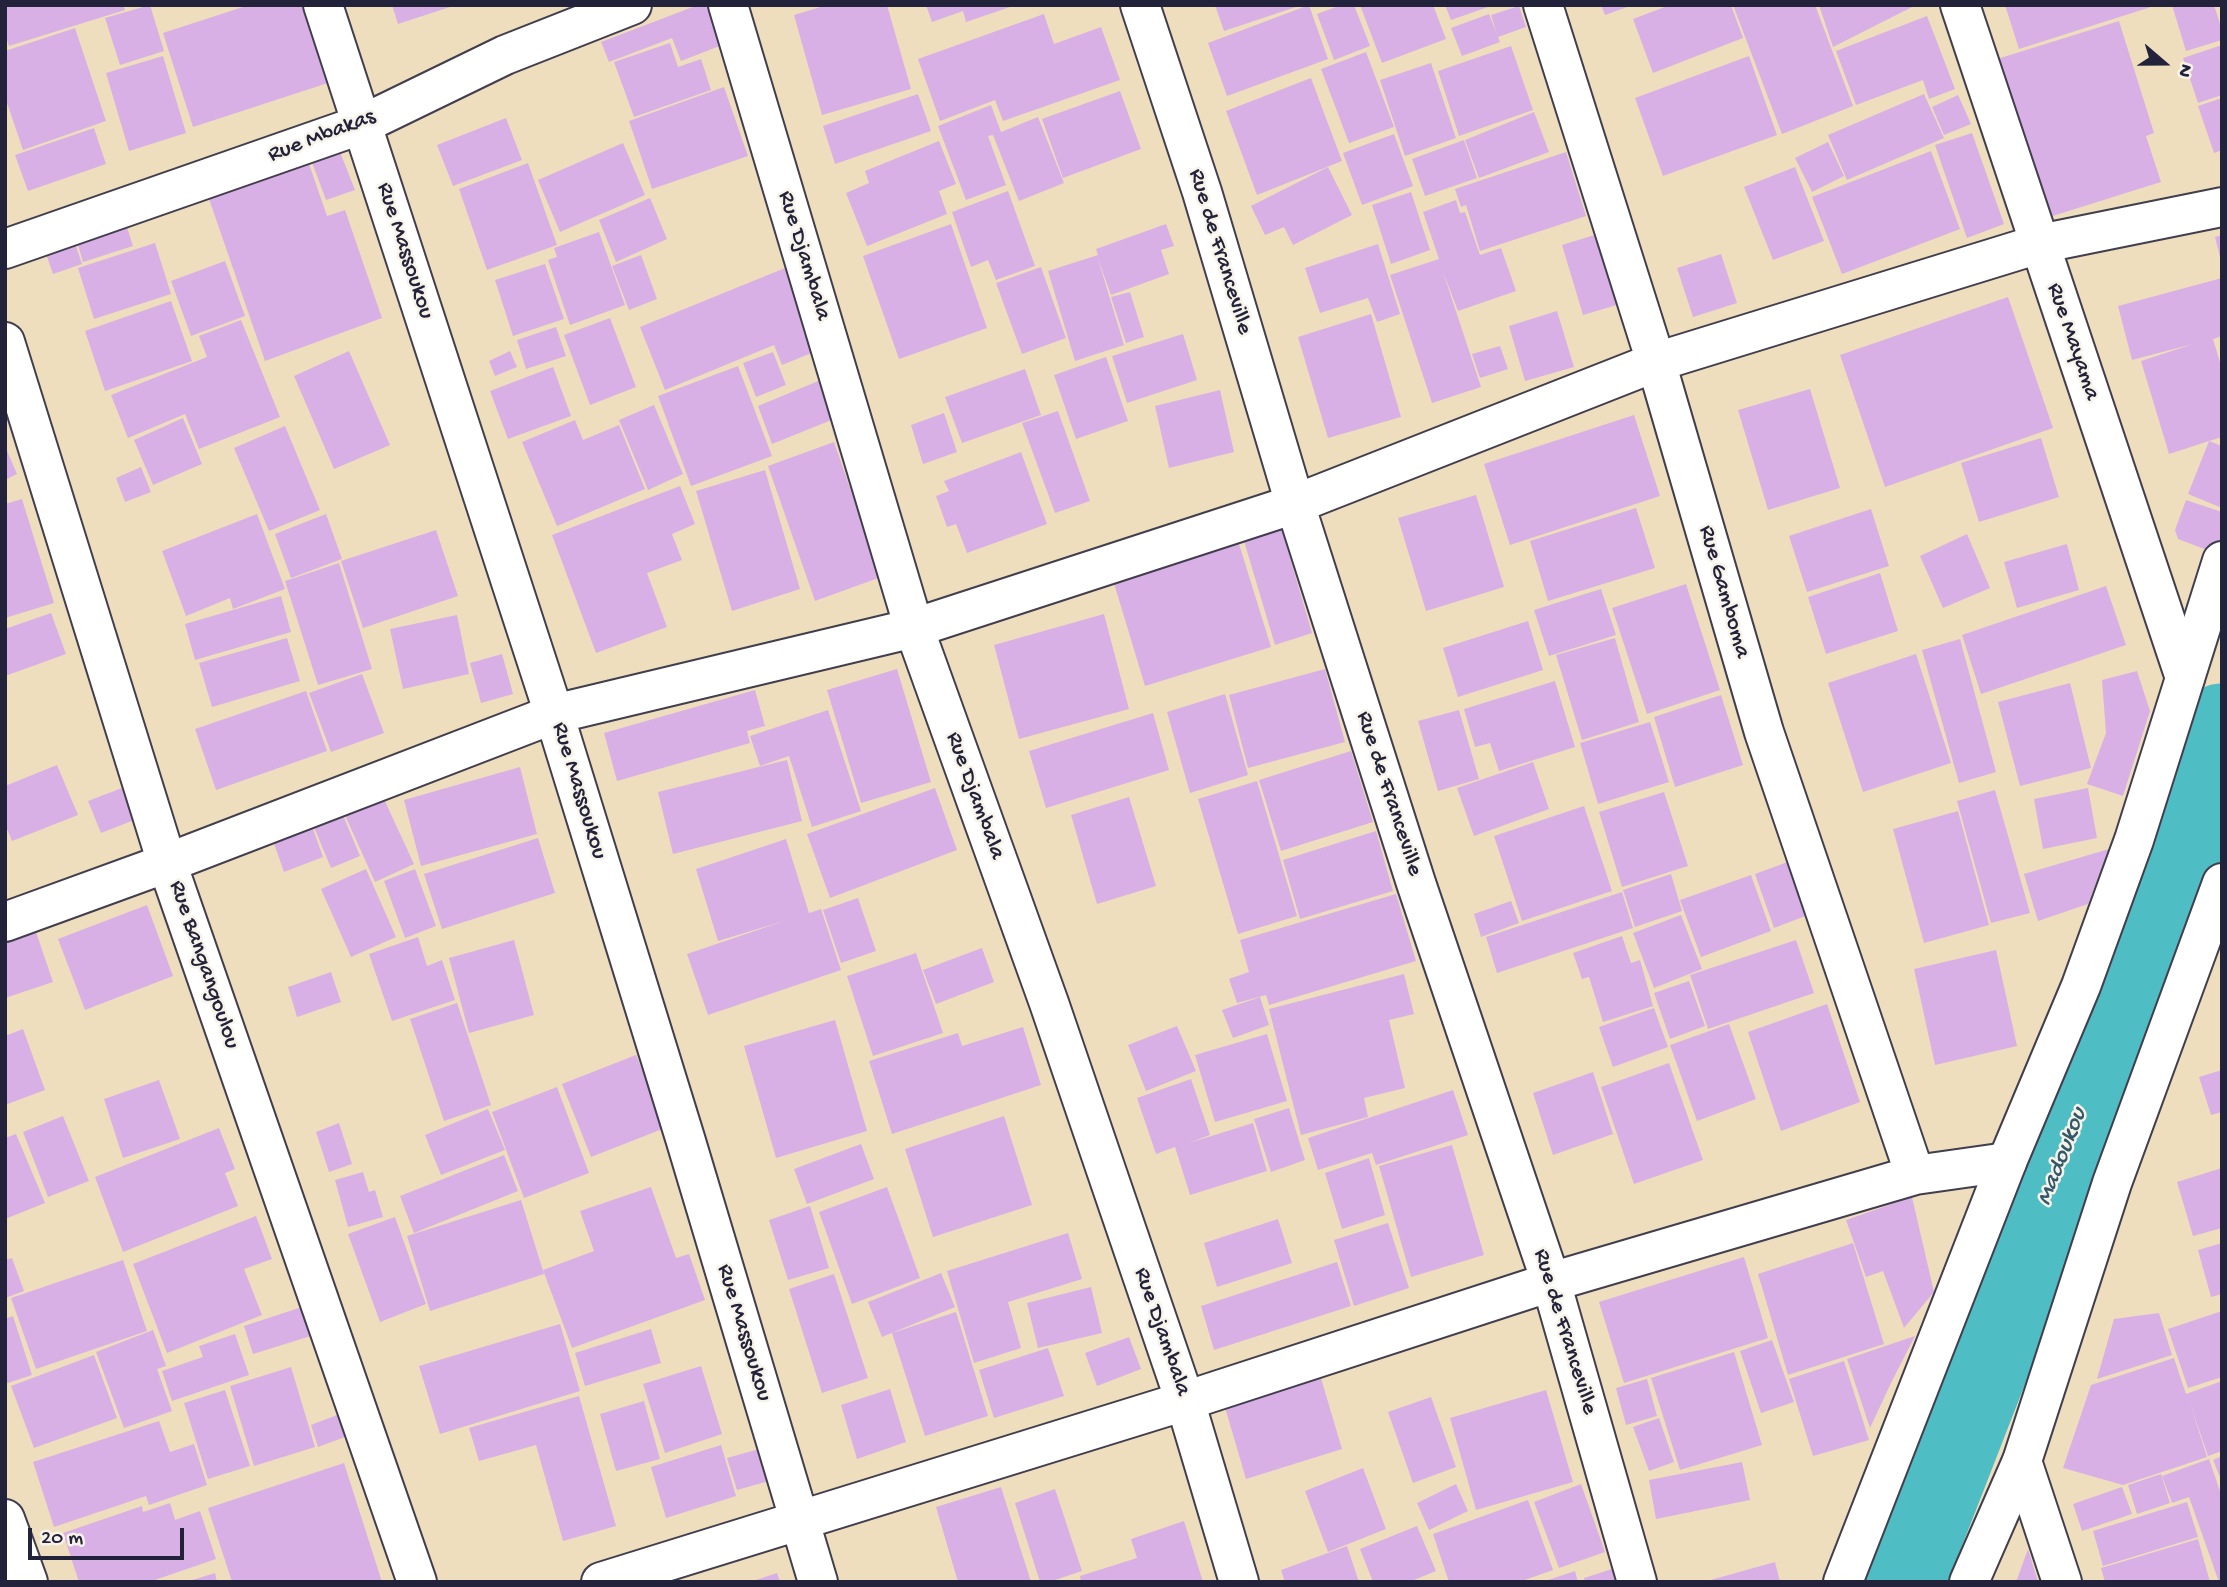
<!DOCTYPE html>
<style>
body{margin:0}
#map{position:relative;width:2227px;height:1587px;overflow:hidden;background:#eedebd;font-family:"Gochi Hand",sans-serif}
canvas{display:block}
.frame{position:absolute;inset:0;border:7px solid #22223b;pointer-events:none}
.north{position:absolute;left:2129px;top:28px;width:70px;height:70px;-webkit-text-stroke:5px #f7f3e8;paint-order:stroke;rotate:110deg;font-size:19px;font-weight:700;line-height:28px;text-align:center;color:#22223b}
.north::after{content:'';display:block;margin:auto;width:24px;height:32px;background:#22223b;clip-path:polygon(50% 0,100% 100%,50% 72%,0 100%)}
.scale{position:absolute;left:28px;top:1528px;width:156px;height:32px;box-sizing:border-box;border:4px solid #22223b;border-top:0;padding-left:9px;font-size:21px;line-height:24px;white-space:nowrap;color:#22223b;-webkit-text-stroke:5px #f7f3e8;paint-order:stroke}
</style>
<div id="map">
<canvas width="2227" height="1587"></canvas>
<div class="frame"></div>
<div class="north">N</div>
<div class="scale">20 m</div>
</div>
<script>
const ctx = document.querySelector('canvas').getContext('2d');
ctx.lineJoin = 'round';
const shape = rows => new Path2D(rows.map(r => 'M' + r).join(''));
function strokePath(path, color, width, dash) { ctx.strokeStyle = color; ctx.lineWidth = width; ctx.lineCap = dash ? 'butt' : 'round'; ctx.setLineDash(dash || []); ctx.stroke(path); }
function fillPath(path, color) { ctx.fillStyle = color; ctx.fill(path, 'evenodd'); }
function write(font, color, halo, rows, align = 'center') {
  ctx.font = font + ' "Gochi Hand",sans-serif'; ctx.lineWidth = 5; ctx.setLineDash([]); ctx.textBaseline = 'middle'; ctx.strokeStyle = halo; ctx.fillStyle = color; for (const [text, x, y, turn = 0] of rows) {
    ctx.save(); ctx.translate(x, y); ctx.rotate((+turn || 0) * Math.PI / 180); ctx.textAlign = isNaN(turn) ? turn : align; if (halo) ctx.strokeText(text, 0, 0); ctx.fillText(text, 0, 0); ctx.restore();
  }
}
strokePath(shape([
 [1898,1582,2127,994,2222,730]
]), '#4ebdc4', 93);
fillPath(shape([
 [5,5,123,5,125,10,9,46,5,34],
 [150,5,164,51,120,65,105,18],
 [249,5,306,5,331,82,193,127,163,33],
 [392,5,453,5,453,6,398,24],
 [698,5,716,5,730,42,681,61,672,38,609,62,601,42],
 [827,5,887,5,911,89,822,115,794,15],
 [926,5,1013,5,1013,6,966,22,963,11,932,22],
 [1215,5,1299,5,1299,6,1224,31],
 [1309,5,1328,59,1227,96,1208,43],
 [1335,5,1354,5,1370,46,1334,60,1317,14,1336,7],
 [1360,5,1433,5,1446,39,1382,63],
 [1445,5,1491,5,1491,6,1451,20],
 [1601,5,1630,5,1630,6,1605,15],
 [1670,5,1731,5,1743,38,1653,73,1633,19],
 [1733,5,1815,5,1853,106,1782,134],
 [1819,5,1916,5,1833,47],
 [2005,5,2154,5,2154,6,2019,49],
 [2172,5,2214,5,2222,30,2222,40,2186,51],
 [1519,6,1526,27,1498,37,1500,42,1462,56,1451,28,1489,14,1497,34,1491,15],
 [1044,14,1054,44,1101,27,1120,80,1003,121,995,100,940,121,918,59],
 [1927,16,1955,89,1929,99,1923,80,1856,105,1836,51],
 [2119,21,2154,133,2146,136,2161,182,2043,219,1994,60],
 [75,28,106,121,23,150,5,97,5,51],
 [670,43,678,67,701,59,711,90,634,117,614,62],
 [2222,45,2222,95,2198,103,2183,58],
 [1511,46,1533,110,1459,136,1438,71],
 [1366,52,1394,127,1349,143,1321,69],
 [163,56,186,133,129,151,106,73],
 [1749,56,1777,135,1663,176,1635,98],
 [1431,63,1456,138,1405,156,1380,80],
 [1311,78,1342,161,1257,195,1226,111],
 [724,87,748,156,652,189,629,121],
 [1120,91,1141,149,1063,178,1042,119],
 [918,94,931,131,835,164,823,126],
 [1924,94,1944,138,1847,180,1828,135],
 [1958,95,1971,124,1944,135,1932,107],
 [2222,98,2222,150,2214,153,2198,106],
 [991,105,1001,132,1038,117,1064,183,1019,201,993,135,988,136,1006,185,966,200,938,126],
 [1534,112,1549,152,1479,178,1465,140],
 [506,118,522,160,453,186,437,145],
 [94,128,106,164,28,191,15,155],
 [1972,133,2004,224,1967,238,1935,145],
 [1394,134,1413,186,1362,205,1343,153],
 [1464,140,1477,178,1425,196,1412,159],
 [939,141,956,184,939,191,947,214,867,246,846,193,869,183,865,171],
 [1828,142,1844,176,1812,192,1795,158],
 [623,143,645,195,560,232,538,180],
 [338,147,355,190,326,200,310,157],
 [1931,151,1960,229,1842,274,1812,197],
 [1566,152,1586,216,1480,251,1466,205,1461,207,1455,189],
 [308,161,327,216,345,210,382,318,265,361,208,196],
 [528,163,557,245,487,270,459,189],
 [1328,167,1352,215,1293,245,1284,227,1265,235,1251,206],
 [1795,167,1824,241,1773,260,1744,187],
 [1008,191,1035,266,996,280,988,260,971,267,952,212],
 [1411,192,1430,250,1391,264,1372,205],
 [650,198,667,239,616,262,599,220],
 [1456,200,1460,213,1465,212,1480,255,1501,248,1516,291,1458,311,1443,272,1481,387,1432,403,1390,275,1439,259,1423,212],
 [123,215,133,246,83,262,74,231],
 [951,224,987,328,899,359,863,256],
 [1166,224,1174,246,1161,250,1169,274,1111,295,1098,259,1124,345,1075,361,1048,271,1098,255,1096,249],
 [599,232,625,305,570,325,548,260,557,257,554,248],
 [1598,234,1620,304,1583,315,1562,245],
 [2222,235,2222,261,2221,261,2215,237],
 [74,240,82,264,53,274,45,251],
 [155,243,171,294,94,319,78,268],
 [1378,244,1400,314,1377,322,1368,298,1320,313,1305,268],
 [1721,254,1737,303,1693,317,1677,268],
 [641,255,657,299,629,310,612,266],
 [225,261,245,316,191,336,171,281],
 [545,264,564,319,513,336,495,280],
 [1041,267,1066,338,1022,354,996,283],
 [785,268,819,350,782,365,774,345,665,390,640,327],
 [2222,278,2222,336,2213,339,2222,369,2222,437,2209,441,2222,446,2222,508,2188,494,2209,441,2169,454,2141,361,2193,344,2132,360,2118,306],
 [1130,292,1144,337,1126,343,1111,297],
 [2008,297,2053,428,1885,487,1840,355],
 [171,301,192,361,105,391,85,331],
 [1557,311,1574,367,1525,381,1509,326],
 [1371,314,1401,417,1328,438,1298,337],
 [610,318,636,387,590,405,564,335],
 [241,320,280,417,199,449,185,414,128,438,111,395,207,357,199,336],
 [556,327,566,356,526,369,517,340],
 [1183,334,1197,380,1127,403,1112,356],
 [1500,346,1508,369,1480,378,1472,354],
 [349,351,390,445,334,469,294,376],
 [510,351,517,367,495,376,489,361],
 [773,352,786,385,756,397,743,363],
 [1106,357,1128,421,1076,439,1054,375],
 [738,366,772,456,691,486,658,396],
 [553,367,571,416,508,439,490,391],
 [1025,369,1041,415,962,443,945,397],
 [828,377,844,415,772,444,758,406],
 [1810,389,1840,488,1768,510,1738,410],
 [1220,390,1234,452,1169,468,1155,406],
 [654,405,683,474,648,490,619,420],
 [1058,411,1090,501,1055,513,1022,423],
 [944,413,957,452,923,464,911,425],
 [1634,415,1660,496,1510,545,1484,464],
 [183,418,202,464,153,485,134,440],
 [575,420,583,440,619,425,645,489,557,526,522,442],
 [285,426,320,510,269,531,234,448],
 [2041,438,2059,497,1979,522,1961,463],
 [834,442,881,577,815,601,768,466],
 [5,446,17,474,5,480],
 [1021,452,1047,524,967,553,956,524,947,527,936,496,949,491,944,481],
 [141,467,151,492,125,502,116,478],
 [765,470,800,589,732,611,696,491],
 [680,486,695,524,672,534,682,560,647,573,667,627,596,653,552,535],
 [1476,495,1504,587,1426,611,1398,518],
 [22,499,54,603,5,618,5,504],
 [2186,500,2222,512,2220,555,2178,539,2175,530],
 [1636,508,1655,568,1548,601,1530,541],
 [1871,509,1889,566,1807,592,1789,536],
 [257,514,285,589,233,609,230,598,186,616,162,551],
 [326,514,342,559,291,578,275,534],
 [1279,520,1312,633,1275,645,1241,531],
 [436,530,458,596,363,628,341,561],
 [1235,531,1271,647,1145,686,1110,570],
 [1967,534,1990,588,1943,608,1920,556],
 [2067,544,2079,590,2017,608,2004,562],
 [339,563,372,669,318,685,285,581],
 [1880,573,1898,631,1826,654,1808,597],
 [1686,584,1720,690,1647,714,1612,608],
 [2106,586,2126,645,1981,694,1962,635],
 [1601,589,1616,635,1549,656,1534,610],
 [281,596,291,632,195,660,185,624],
 [51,613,66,654,5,676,5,629],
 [1104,614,1129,709,1019,739,994,645],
 [457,615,469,674,403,689,390,629],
 [1528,621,1543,670,1458,697,1443,648],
 [287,638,300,681,212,707,199,663],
 [1615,638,1639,722,1582,740,1556,655],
 [1960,639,1996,772,1959,783,1922,650],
 [502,654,513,694,481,703,470,663],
 [1916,654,1951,763,1863,792,1828,683],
 [897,669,931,782,861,803,827,690],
 [1325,669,1345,742,1248,768,1229,695],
 [2137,671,2150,711,2123,796,2087,784,2106,733,2102,680],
 [362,674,384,733,331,752,309,693],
 [1555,681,1575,747,1499,771,1490,743,1475,747,1464,709],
 [2070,683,2091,768,2020,786,1998,702],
 [755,690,765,726,747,731,750,743,617,781,604,733],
 [306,691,327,751,216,790,195,729],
 [1225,694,1248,775,1190,793,1167,712],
 [1721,695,1743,765,1675,787,1654,717],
 [828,710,861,811,812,827,789,756,760,766,750,736],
 [1459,710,1479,779,1438,791,1418,721],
 [1153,713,1169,770,1046,808,1029,751],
 [1650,722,1669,782,1598,804,1580,743],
 [1351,751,1373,822,1281,851,1259,780],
 [787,760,802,821,673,854,658,792],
 [1533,762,1549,809,1474,836,1457,788],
 [57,765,78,815,12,841,5,824,5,786],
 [520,767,537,834,421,866,404,800],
 [1257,781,1297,916,1238,934,1198,799],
 [377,784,414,864,375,882,339,802],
 [130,785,142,817,101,833,88,801],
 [935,788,957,850,830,898,807,834],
 [2088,788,2097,838,2043,849,2034,799],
 [1995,790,2030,913,1991,923,1957,801],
 [1664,792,1688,866,1622,887,1599,812],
 [1129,797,1156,886,1097,904,1071,815],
 [1584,806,1612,891,1522,921,1494,836],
 [340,808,360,856,331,868,311,820],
 [1958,811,1989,925,1924,943,1893,829],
 [309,818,323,857,284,872,270,832],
 [1376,831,1393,891,1300,919,1283,860],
 [538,838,555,893,442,929,424,874],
 [786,839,809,913,821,909,841,970,708,1015,687,954,784,921,718,941,696,869],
 [2109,849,2088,904,2038,921,2024,874],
 [1793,860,1813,913,1774,928,1755,874],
 [366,869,396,937,351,957,321,889],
 [415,869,436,926,405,938,384,881],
 [1671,874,1682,911,1635,927,1623,890],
 [1751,875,1771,931,1701,957,1680,900],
 [1622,892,1633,928,1497,973,1486,937],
 [1396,894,1416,961,1269,1005,1266,995,1237,1003,1229,979,1249,972,1240,940],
 [858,898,876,951,841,963,823,910],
 [1511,901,1519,923,1481,937,1474,914],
 [147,905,173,976,85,1010,58,939],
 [1681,915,1702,969,1654,988,1633,933],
 [34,926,53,982,5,998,5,935],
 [1622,936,1631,963,1640,960,1653,1006,1603,1022,1589,977,1582,979,1573,953],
 [418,937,427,966,442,960,455,1000,392,1021,369,954],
 [514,940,534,1015,469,1033,449,958],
 [1796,940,1814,993,1708,1029,1690,975],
 [982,948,994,982,936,1004,923,970],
 [1996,950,2017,1046,1935,1065,1914,969],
 [916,953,943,1033,873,1056,847,976],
 [331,972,341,1002,297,1017,288,987],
 [1404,974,1414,1014,1389,1020,1405,1088,1364,1098,1368,1117,1301,1135,1269,1009],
 [1689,981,1705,1026,1670,1039,1654,993],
 [1260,997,1269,1025,1233,1038,1222,1010],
 [457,1003,491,1105,444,1121,410,1019],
 [1827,1004,1860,1102,1781,1131,1748,1032],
 [1654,1008,1668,1047,1613,1067,1599,1027],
 [835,1020,867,1131,776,1158,744,1046],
 [1729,1024,1756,1099,1697,1121,1670,1045],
 [1177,1026,1196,1071,1146,1091,1128,1045],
 [1023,1027,1041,1085,892,1134,869,1061,958,1033,962,1046],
 [23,1029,45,1090,5,1105,5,1036],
 [1267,1034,1287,1101,1215,1122,1195,1055],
 [636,1055,665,1128,591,1157,562,1084],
 [1669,1063,1703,1160,1634,1184,1601,1087],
 [2222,1070,2222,1112,2211,1115,2199,1077],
 [1593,1072,1613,1134,1553,1155,1533,1093],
 [1191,1079,1210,1135,1189,1143,1253,1123,1267,1171,1190,1195,1175,1147,1156,1154,1137,1098],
 [159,1080,180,1139,123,1158,104,1099],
 [557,1087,589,1173,524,1198,492,1112],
 [1453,1090,1468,1135,1376,1165,1372,1153,1318,1170,1308,1138],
 [1289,1108,1305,1160,1271,1172,1254,1119],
 [488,1109,505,1150,441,1175,425,1135],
 [63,1116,89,1181,48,1197,23,1132],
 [1004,1116,1032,1205,933,1237,905,1149],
 [339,1123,352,1164,329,1172,316,1132],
 [219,1128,235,1169,225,1173,238,1206,123,1252,95,1177],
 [16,1134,45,1203,5,1219,5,1138],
 [861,1144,874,1179,807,1204,794,1169],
 [1452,1145,1484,1255,1411,1277,1379,1166],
 [504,1155,518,1191,414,1233,400,1196],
 [1369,1158,1385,1215,1342,1229,1325,1173],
 [2222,1168,2222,1228,2193,1236,2177,1182],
 [363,1172,369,1192,375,1190,383,1217,348,1227,335,1180],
 [651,1187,676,1258,689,1254,705,1300,572,1348,543,1270,594,1251,580,1211],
 [887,1187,920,1278,852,1304,819,1212],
 [1912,1197,1934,1292,1904,1328,1883,1271,1866,1277,1846,1220],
 [521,1200,544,1274,430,1311,407,1236],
 [810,1206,829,1268,788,1280,769,1220],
 [256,1216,272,1259,244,1269,262,1315,167,1353,133,1264],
 [395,1217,426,1304,380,1322,348,1234],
 [1278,1219,1292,1263,1217,1287,1204,1243],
 [1388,1223,1409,1288,1354,1306,1334,1240],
 [1068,1233,1082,1279,1008,1302,1021,1348,974,1363,947,1271],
 [1853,1243,1884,1344,1788,1375,1758,1274],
 [2222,1243,2222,1294,2211,1297,2198,1250],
 [1744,1257,1768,1338,1624,1383,1599,1302],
 [12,1258,24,1291,5,1298,5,1260],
 [123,1260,147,1331,36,1369,11,1298],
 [1337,1262,1351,1306,1214,1350,1201,1306],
 [941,1273,955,1307,882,1337,868,1302],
 [834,1274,868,1378,822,1393,789,1289],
 [1091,1287,1102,1333,1038,1348,1027,1303],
 [305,1306,314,1335,253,1354,244,1326],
 [2222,1311,2222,1377,2188,1388,2168,1329],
 [956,1312,988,1416,925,1436,892,1333],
 [2159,1313,2172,1355,2097,1379,2114,1319],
 [13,1316,32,1375,5,1384,5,1319],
 [560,1324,580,1391,440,1434,419,1366],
 [651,1329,661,1363,585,1386,575,1353],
 [153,1330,166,1366,157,1369,172,1411,124,1428,96,1352],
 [235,1334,249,1375,172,1401,162,1371,203,1357,199,1346],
 [1915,1336,1891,1383,1870,1428,1847,1359],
 [1129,1337,1141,1369,1097,1386,1085,1353],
 [1772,1340,1794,1402,1761,1413,1740,1351],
 [1048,1348,1064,1396,994,1418,979,1370],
 [1734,1352,1762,1445,1680,1470,1651,1378],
 [94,1355,117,1418,34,1448,11,1386],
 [2174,1358,2186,1394,2222,1381,2222,1451,2208,1456,2190,1403,2207,1457,2123,1485,2063,1468,2091,1385],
 [1844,1361,1869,1440,1813,1456,1789,1379],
 [701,1366,722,1434,665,1453,643,1384],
 [291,1367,315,1447,254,1466,230,1386],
 [1320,1375,1342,1449,1246,1479,1224,1404],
 [1647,1379,1657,1416,1626,1425,1616,1388],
 [890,1389,906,1442,857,1459,841,1405],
 [225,1390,250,1466,208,1479,184,1403],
 [1546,1390,1573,1482,1476,1510,1450,1418],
 [579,1396,616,1526,563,1541,536,1445,479,1461,469,1428],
 [1431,1397,1456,1467,1413,1483,1388,1412],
 [644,1401,660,1459,616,1471,600,1414],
 [337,1415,345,1437,318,1447,311,1425],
 [1659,1418,1674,1462,1649,1471,1633,1427],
 [159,1421,170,1452,194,1444,207,1485,149,1505,146,1496,54,1527,33,1462],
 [721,1445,736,1496,666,1518,651,1467],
 [766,1447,776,1479,737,1490,727,1458],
 [2222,1456,2222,1482,2213,1460],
 [2209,1459,2222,1497,2222,1582,2219,1582,2189,1497,2172,1503,2162,1476],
 [1742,1462,1750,1500,1656,1519,1649,1480],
 [344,1463,382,1582,232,1582,208,1508],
 [1363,1468,1386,1529,1328,1552,1305,1491],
 [2161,1474,2170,1503,2137,1514,2128,1485],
 [1456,1484,1468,1511,1429,1530,1417,1503],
 [1581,1484,1605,1552,1559,1568,1534,1502],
 [1001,1487,1031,1582,958,1582,936,1507],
 [2122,1487,2132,1514,2082,1531,2073,1504],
 [1055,1489,1082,1571,1049,1582,1040,1582,1015,1503],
 [1528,1500,1553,1570,1519,1582,1449,1582,1433,1534],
 [2187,1502,2198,1537,2103,1566,2093,1531],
 [170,1503,175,1520,200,1511,216,1559,149,1582,79,1582,63,1533,142,1506,143,1512],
 [1184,1521,1203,1582,1081,1582,1080,1576,1137,1558,1131,1539],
 [1417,1526,1436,1571,1409,1582,1373,1582,1360,1549],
 [2198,1539,2210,1582,2105,1582,2101,1568],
 [1347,1546,1359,1582,1285,1582,1281,1570],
 [2028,1549,2038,1582,2016,1582],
 [1775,1562,1780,1582,1707,1582,1707,1581],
 [1612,1569,1615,1582,1585,1582,1584,1578],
 [1575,1571,1578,1582,1545,1582,1545,1581],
 [215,1573,217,1582,189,1582,189,1581],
 [777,1573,780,1582,753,1582,753,1581]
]), '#d9b0e5');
const street = shape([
 [323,5,554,714,685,1138,818,1582],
 [728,5,914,628,1049,1003,1185,1401,1239,1582],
 [1140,5,1202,192,1295,504,1416,883,1551,1282,1637,1582],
 [1543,5,1656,362,1764,732,1915,1175],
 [1960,5,2185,678],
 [5,249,363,124,505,55,632,5],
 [5,342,167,863,417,1582],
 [5,922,167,863,554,714,914,628,1295,504,1656,362,2039,244,2222,207],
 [2022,1461,2062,1582],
 [5,1519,28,1582],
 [601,1582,1185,1401,1551,1282,1915,1175,2007,1162]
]);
const secondary = shape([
 [1843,1582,2007,1162,2081,986,2134,840,2222,561],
 [1969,1582,2022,1461,2112,1183,2222,883]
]);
strokePath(street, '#413e4e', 42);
strokePath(secondary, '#413e4e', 42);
strokePath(street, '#fff', 38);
strokePath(secondary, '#fff', 38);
write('23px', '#22223b', '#f7f3e8', [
 ["Rue Mbakas",322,137,-21],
 ["Rue Massoukou",404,251,72],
 ["Rue de Franceville",1219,252,73],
 ["Rue Djambala",803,256,73],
 ["Rue Mayama",2072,342,71],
 ["Rue Gamboma",1723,592,74],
 ["Rue Massoukou",578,791,73],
 ["Rue de Franceville",1388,794,72],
 ["Rue Djambala",974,796,70],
 ["Rue Bangangoulou",203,965,71],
 ["Rue Djambala",1161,1332,71],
 ["Rue de Franceville",1564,1332,73],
 ["Rue Massoukou",743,1333,73]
]);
write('italic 24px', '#31586b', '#f7f3e8', [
 ["Madoukou",2063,1157,-69]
]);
</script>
